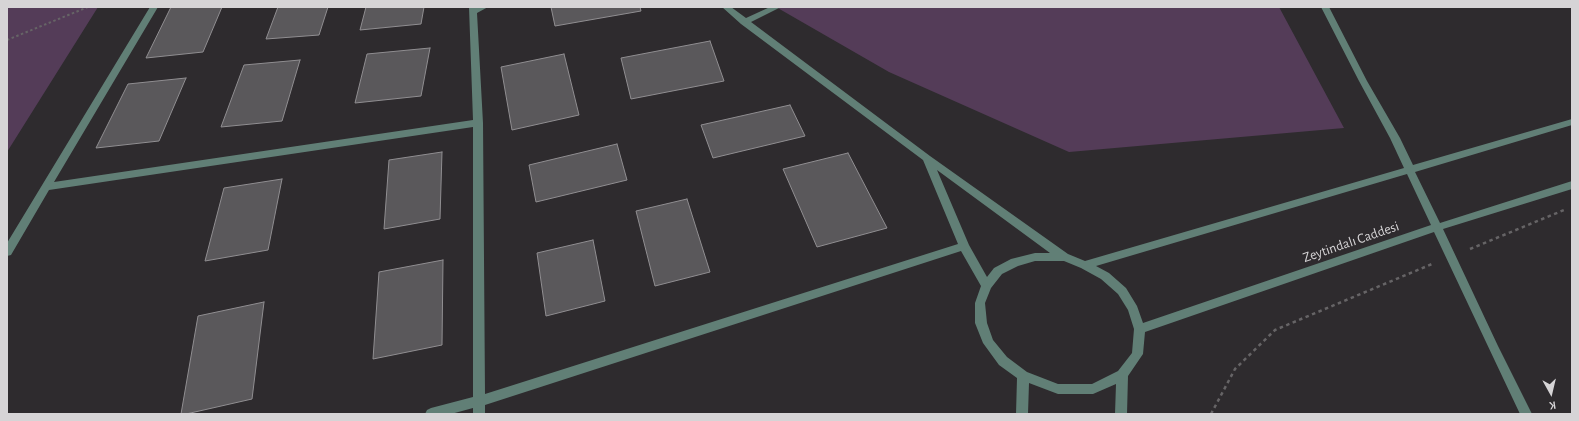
<!DOCTYPE html>
<meta charset="utf-8">
<style>
body{margin:0}
#map{position:relative;width:1579px;height:421px;overflow:hidden;background:#2e2b2e;font-family:"Alegreya Sans",sans-serif}
canvas{display:block}
.frame{position:absolute;inset:0;border:8px solid #d6d4d6;pointer-events:none}
.north{position:absolute;left:1531px;top:373px;width:40px;height:40px;-webkit-text-stroke:3px #2e2b2e;paint-order:stroke;rotate:172deg;font-size:11px;font-weight:700;line-height:16px;text-align:center;color:#d6d4d6}
.north::after{content:'';display:block;margin:auto;width:14px;height:18px;background:#d6d4d6;clip-path:polygon(50% 0,100% 100%,50% 72%,0 100%)}
</style>
<div id="map">
<canvas width="1579" height="421"></canvas>
<div class="frame"></div>
<div class="north">K</div>
</div>
<script>
const ctx = document.querySelector('canvas').getContext('2d');
ctx.lineJoin = 'round';
function fillPath(path, color) { ctx.fillStyle = color; ctx.fill(path, 'evenodd'); }
const shape = rows => new Path2D(rows.map(r => 'M' + r).join(''));
function strokePath(path, color, width, dash) { ctx.strokeStyle = color; ctx.lineWidth = width; ctx.lineCap = dash ? 'butt' : 'round'; ctx.setLineDash(dash || []); ctx.stroke(path); }
function write(font, color, halo, rows, align = 'center') {
  ctx.font = font + ' "Alegreya Sans",sans-serif'; ctx.lineWidth = 3; ctx.setLineDash([]); ctx.textBaseline = 'middle'; ctx.strokeStyle = halo; ctx.fillStyle = color; for (const [text, x, y, turn = 0] of rows) {
    ctx.save(); ctx.translate(x, y); ctx.rotate((+turn || 0) * Math.PI / 180); ctx.textAlign = isNaN(turn) ? turn : align; if (halo) ctx.strokeText(text, 0, 0); ctx.fillText(text, 0, 0); ctx.restore();
  }
}
fillPath(shape([
 [7,7,98,7,7,152],
 [776,7,1279,7,1344,128,1069,152,889,72]
]), '#543c58');
const building = shape([
 [171,7,222,7,203,52,146,58,171,7],
 [278,7,328,7,319,35,266,39,278,7],
 [366,7,424,7,421,24,360,30,366,7],
 [551,7,640,7,641,11,555,26,551,7],
 [710,41,724,81,631,99,621,58,710,41],
 [430,48,421,96,355,103,367,54,430,48],
 [564,54,579,115,512,130,501,67,564,54],
 [300,60,282,121,221,127,244,65,300,60],
 [186,78,159,141,96,148,128,84,186,78],
 [790,105,805,136,713,158,701,125,790,105],
 [617,144,627,180,536,202,529,165,617,144],
 [442,152,440,219,384,229,389,160,442,152],
 [848,153,887,228,817,247,783,169,848,153],
 [282,179,268,250,205,261,224,188,282,179],
 [687,199,710,272,655,286,636,211,687,199],
 [593,240,605,301,546,316,537,253,593,240],
 [443,260,442,345,373,359,379,272,443,260],
 [264,302,252,399,186,414,181,414,198,316,264,302]
]);
fillPath(building, '#5a585b');
strokePath(building, '#908e91', 1);
strokePath(shape([
 [7,40,88,7]
]), '#666466', 2, [2.5, 2.5]);
strokePath(shape([
 [1470,249,1564,210],
 [1211,414,1235,369,1275,330,1432,264]
]), '#666466', 2.5, [3.5, 3.5]);
fillPath(shape([
 [150,7,158,7,54,182,473,120,469,7,488,7,477,13,483,123,485,394,958,244,923,160,741,24,722,7,731,7,746,18,770,7,781,7,751,22,930,156,1068,254,1085,261,1404,168,1390,138,1359,81,1321,7,1329,7,1367,81,1400,138,1413,165,1572,119,1572,125,1415,172,1440,223,1572,181,1572,189,1443,229,1498,346,1532,414,1520,414,1434,232,1145,332,1143,354,1128,376,1127,414,1115,414,1116,384,1093,394,1058,394,1029,383,1028,414,1016,414,1017,378,999,365,983,343,975,323,975,303,981,286,961,251,485,405,485,414,473,414,473,408,451,414,425,414,427,410,431,408,473,397,473,127,49,190,11,255,7,256,7,243,150,7],
 [937,170,1050,253,1035,253,1011,259,994,268,987,277,969,245,937,170],
 [1407,174,1431,225,1143,323,1137,306,1126,288,1109,273,1096,266,1407,174],
 [1035,261,1064,261,1081,268,1101,279,1118,294,1128,310,1134,329,1132,353,1118,371,1092,384,1058,384,1027,372,1007,357,993,340,987,323,985,303,991,288,1002,274,1018,266,1035,261]
]), '#617f76');
write('14px', '#d6d4d6', '#2e2b2e', [
 ["Zeytindalı Caddesi",1351,242,-19]
]);
</script>
